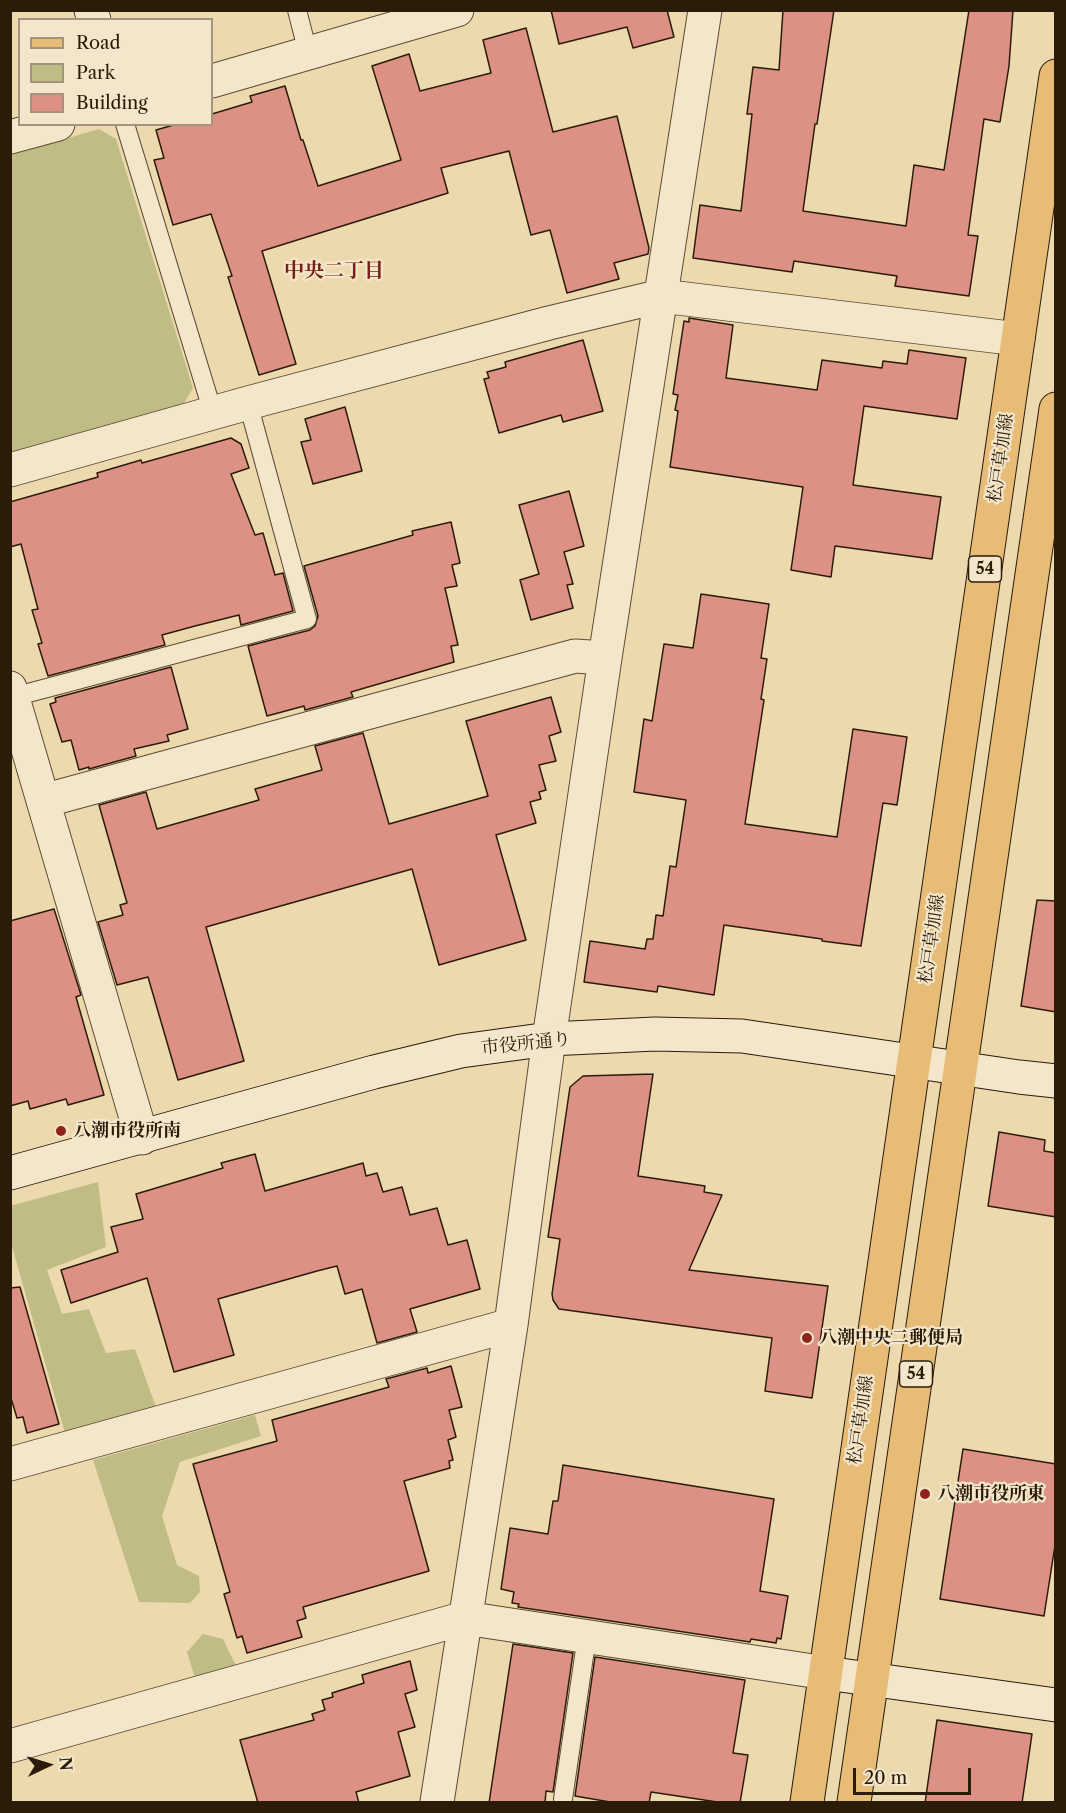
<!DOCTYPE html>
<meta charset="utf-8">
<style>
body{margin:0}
#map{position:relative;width:1066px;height:1813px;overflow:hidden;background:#edd9ae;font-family:"Libre Caslon Text",serif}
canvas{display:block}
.frame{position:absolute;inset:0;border:12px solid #2b1c0a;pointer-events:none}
.legend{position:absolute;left:18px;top:18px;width:195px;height:108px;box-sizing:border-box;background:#f3e6ca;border:2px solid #a3957d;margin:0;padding:8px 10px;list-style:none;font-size:18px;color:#2b1c0a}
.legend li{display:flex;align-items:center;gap:12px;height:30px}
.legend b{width:30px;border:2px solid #a3957d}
.north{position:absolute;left:18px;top:1735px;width:60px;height:60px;-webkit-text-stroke:4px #f3e6ca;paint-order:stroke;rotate:86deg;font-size:16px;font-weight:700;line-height:24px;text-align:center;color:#2b1c0a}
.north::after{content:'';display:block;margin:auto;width:21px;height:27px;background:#2b1c0a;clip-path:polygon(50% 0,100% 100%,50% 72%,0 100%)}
.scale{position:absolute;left:853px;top:1768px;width:118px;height:27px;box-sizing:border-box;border:3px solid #2b1c0a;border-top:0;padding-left:8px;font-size:18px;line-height:21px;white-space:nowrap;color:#2b1c0a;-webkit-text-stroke:4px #f3e6ca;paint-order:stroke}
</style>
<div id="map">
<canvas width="1066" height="1813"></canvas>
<div class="frame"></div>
<ul class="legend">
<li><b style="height:8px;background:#e6bc77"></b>Road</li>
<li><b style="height:16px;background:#bfbd85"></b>Park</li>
<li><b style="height:16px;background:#dd9084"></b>Building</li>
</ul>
<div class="north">N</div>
<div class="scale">20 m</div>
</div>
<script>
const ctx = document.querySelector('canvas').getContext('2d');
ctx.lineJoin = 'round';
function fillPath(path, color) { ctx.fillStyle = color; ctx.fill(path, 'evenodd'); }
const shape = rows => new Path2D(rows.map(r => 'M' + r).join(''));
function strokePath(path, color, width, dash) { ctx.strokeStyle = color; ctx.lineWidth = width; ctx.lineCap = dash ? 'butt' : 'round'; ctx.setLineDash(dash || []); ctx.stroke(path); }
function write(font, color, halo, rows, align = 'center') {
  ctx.font = font + ' "Libre Caslon Text","Noto Serif JP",serif'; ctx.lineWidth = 4.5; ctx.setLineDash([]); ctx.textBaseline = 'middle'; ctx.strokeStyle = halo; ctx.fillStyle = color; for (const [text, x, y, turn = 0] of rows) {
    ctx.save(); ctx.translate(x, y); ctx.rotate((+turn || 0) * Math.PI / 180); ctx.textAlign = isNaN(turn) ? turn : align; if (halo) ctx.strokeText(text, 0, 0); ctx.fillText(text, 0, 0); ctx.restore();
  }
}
fillPath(shape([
 [99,129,116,139,193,388,183,405,11,454,11,155],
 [98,1182,106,1247,47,1270,62,1314,89,1309,106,1353,135,1349,156,1407,65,1433,11,1243,10,1206],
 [255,1415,261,1436,180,1462,162,1516,177,1565,199,1576,200,1592,190,1603,139,1602,93,1460],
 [203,1634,223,1639,236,1666,195,1678,187,1652]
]), '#bfbd85');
const building = shape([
 [551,10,667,10,674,37,633,48,627,27,559,44,551,10],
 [783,10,834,10,817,124,815,124,803,211,906,226,914,165,944,170,969,10,1013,10,1009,66,1000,122,984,119,968,235,978,236,969,296,895,286,897,276,794,261,792,272,693,258,700,205,741,211,752,114,747,114,753,67,779,70,783,10],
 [526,28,553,132,617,116,649,248,648,254,614,263,619,279,567,293,550,230,531,235,509,151,441,168,448,193,262,251,296,364,259,375,228,277,232,276,211,214,173,225,154,160,164,158,156,130,177,124,212,124,212,114,252,102,250,96,285,86,301,140,303,140,318,186,401,160,372,66,409,54,420,91,491,73,483,40,526,28],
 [689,318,733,325,726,378,817,390,822,360,882,368,883,361,907,364,909,350,966,358,957,419,864,406,853,485,941,497,932,559,835,546,831,577,791,570,803,487,670,467,678,411,675,410,678,395,673,394,684,321,689,322,689,318],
 [583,340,603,411,563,422,561,415,499,433,484,379,489,378,487,372,506,367,505,362,583,340],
 [345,407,362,471,313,484,301,442,311,440,305,419,345,407],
 [231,438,241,444,249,468,231,474,255,535,263,533,275,575,283,573,293,611,241,625,239,615,195,626,162,635,165,645,48,676,38,644,42,643,32,610,38,609,21,544,10,547,10,502,98,477,97,473,141,460,142,463,231,438],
 [569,491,584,546,564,552,573,584,567,585,573,608,531,620,520,580,539,574,519,505,569,491],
 [451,522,460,563,452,565,457,586,445,588,458,645,451,646,454,662,351,692,353,697,305,710,304,706,267,716,248,646,310,630,315,626,318,616,304,566,413,535,412,531,451,522],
 [701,594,769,604,761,658,767,659,761,699,764,700,745,824,837,837,853,729,907,737,897,805,883,803,861,946,822,941,822,939,724,925,714,995,658,986,657,992,584,982,590,941,645,949,647,939,653,939,656,915,663,916,670,866,676,867,686,800,634,792,644,719,652,721,664,644,693,648,701,594],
 [171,667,188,729,167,735,169,741,134,749,136,756,89,769,89,767,79,770,71,740,62,742,50,704,56,702,55,698,171,667],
 [551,697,561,732,549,736,556,761,539,765,546,790,539,792,541,799,530,802,536,823,496,835,526,940,439,965,412,869,206,927,244,1061,178,1080,148,977,117,985,98,922,123,915,120,905,127,903,99,805,146,792,157,829,259,800,255,789,322,770,315,746,363,733,389,824,488,796,466,721,551,697],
 [1037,900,1056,901,1056,1012,1021,1006,1037,900],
 [54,909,81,995,76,997,104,1095,68,1105,66,1099,30,1109,28,1101,10,1106,10,921,54,909],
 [653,1074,638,1176,705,1186,704,1192,722,1195,689,1270,828,1286,812,1398,765,1391,772,1338,559,1309,553,1300,552,1294,560,1239,548,1237,570,1087,583,1076,653,1074],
 [999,1132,1045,1140,1044,1151,1056,1153,1056,1217,988,1206,999,1132],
 [255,1154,265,1191,363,1163,366,1176,377,1173,383,1192,402,1187,410,1215,437,1208,448,1245,467,1240,480,1289,410,1309,417,1332,377,1343,362,1289,345,1294,337,1266,317,1271,218,1299,234,1355,174,1372,147,1278,71,1303,61,1270,118,1252,111,1227,143,1219,136,1194,223,1168,221,1163,255,1154],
 [20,1287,59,1424,27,1433,23,1417,17,1418,10,1395,10,1288,20,1287],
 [451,1366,462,1407,449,1410,456,1437,448,1440,453,1460,449,1461,450,1468,404,1481,429,1571,303,1607,306,1618,297,1621,302,1637,247,1653,242,1636,237,1638,224,1594,230,1592,193,1464,277,1441,272,1420,389,1387,386,1379,427,1368,428,1373,451,1366],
 [963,1449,1056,1464,1056,1539,1044,1616,940,1599,963,1449],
 [563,1465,774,1499,760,1591,788,1596,781,1639,777,1638,776,1643,751,1639,750,1642,518,1607,519,1604,512,1603,514,1592,501,1589,510,1528,548,1534,553,1501,558,1501,563,1465],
 [513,1644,573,1653,553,1792,546,1791,545,1803,489,1803,513,1644],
 [595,1657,745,1680,733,1753,748,1755,740,1803,724,1803,651,1792,649,1803,616,1803,575,1796,595,1657],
 [410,1661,417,1690,405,1694,415,1727,398,1732,410,1776,356,1792,359,1803,258,1803,240,1740,314,1720,312,1714,325,1710,322,1700,333,1697,332,1693,364,1683,362,1675,410,1661],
 [937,1720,1032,1734,1022,1803,925,1803,937,1720]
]);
fillPath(building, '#dd9084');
strokePath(building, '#2b1c0a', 1.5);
const lane = shape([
 [297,10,308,53],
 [125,124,213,413],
 [13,697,307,619,248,403],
 [563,1799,587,1636]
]);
const street = shape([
 [91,10,94,20],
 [212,81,457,10],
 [10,137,58,124],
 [10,470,248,403,549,323,661,296,1018,339],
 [10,688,142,1138],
 [43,801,575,656,605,658],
 [10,1464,511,1325],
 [10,1746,465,1618,826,1673],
 [437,1802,511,1325,549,1039,605,658,705,10]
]);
const secondary = shape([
 [10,1173,374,1072,461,1051,549,1039,655,1034,742,1036,1019,1077,1056,1081],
 [826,1673,1056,1705]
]);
const primary = shape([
 [807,1802,1056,76],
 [854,1802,1056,409]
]);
strokePath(lane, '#5c4b33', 20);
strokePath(street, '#5c4b33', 35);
strokePath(secondary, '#2b1c0a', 35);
strokePath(primary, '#2b1c0a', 35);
strokePath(lane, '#f3e6ca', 18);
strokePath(street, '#f3e6ca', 33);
strokePath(secondary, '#f3e6ca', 33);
strokePath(primary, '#e6bc77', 33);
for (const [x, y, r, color] of [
 [61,1131,6,"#8f2418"],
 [807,1338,6,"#8f2418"],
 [925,1494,6,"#8f2418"]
]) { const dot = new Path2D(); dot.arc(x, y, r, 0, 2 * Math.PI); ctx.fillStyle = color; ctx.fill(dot); strokePath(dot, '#f3e6ca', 2); }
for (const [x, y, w] of [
 [985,569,33],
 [916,1374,33]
]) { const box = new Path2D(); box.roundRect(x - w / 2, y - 13, w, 26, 4.5); ctx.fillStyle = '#f3e6ca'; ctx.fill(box); strokePath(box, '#2b1c0a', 1.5); }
write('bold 16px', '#2b1c0a', null, [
 ["54",985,569],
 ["54",916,1374]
]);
write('18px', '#2b1c0a', '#f3e6ca', [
 ["松戸草加線",1001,458,-82],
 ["松戸草加線",932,939,-82],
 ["市役所通り",526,1044,-6],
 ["松戸草加線",861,1420,-82]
]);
write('bold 18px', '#2b1c0a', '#f3e6ca', [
 ["八潮市役所南",73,1131],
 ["八潮中央二郵便局",819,1338],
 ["八潮市役所東",937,1494]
], 'left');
write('bold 20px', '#7a1f14', '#f3e6ca', [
 ["中央二丁目",334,271]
]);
</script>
